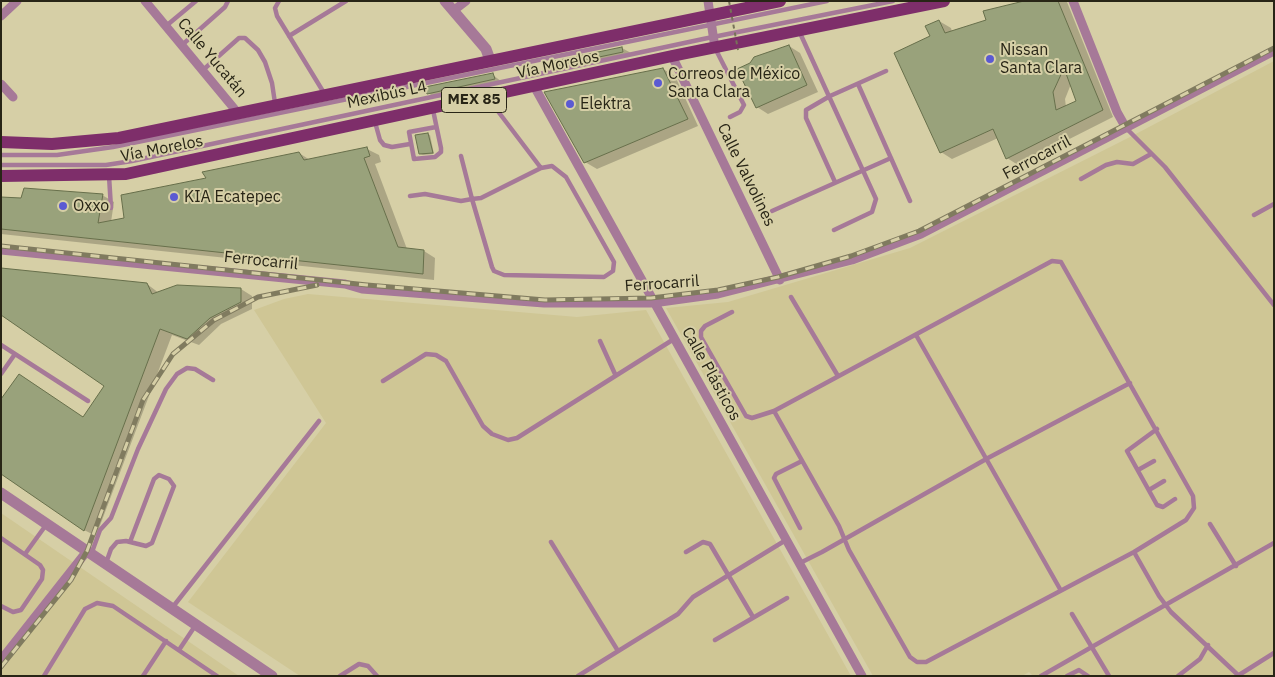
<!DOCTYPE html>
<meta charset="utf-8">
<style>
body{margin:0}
#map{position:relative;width:1275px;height:677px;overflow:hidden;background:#d6cfa6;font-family:"IBM Plex Sans",sans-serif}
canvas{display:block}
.frame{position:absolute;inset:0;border:2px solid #282516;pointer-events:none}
</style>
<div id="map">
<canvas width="1275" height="677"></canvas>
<div class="frame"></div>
</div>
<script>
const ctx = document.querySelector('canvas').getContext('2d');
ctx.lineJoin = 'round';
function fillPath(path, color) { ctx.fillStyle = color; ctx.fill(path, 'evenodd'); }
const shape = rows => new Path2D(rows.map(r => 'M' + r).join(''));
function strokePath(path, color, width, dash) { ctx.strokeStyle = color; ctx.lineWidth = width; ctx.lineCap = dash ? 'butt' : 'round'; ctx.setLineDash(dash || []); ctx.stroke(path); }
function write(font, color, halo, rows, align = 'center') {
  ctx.font = font + ' "IBM Plex Sans",sans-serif'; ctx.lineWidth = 4; ctx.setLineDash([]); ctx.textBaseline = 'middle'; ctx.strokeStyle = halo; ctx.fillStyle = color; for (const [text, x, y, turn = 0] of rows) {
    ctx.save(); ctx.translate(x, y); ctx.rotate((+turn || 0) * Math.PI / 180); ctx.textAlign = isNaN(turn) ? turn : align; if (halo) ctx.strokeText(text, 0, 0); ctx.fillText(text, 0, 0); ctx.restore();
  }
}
fillPath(shape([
 [1274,61,1274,676,1033,676,1029,672,1022,676,873,676,666,308,728,302,910,248,1132,136],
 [308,294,577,317,646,310,851,676,300,676,188,602,326,423,254,310,284,299],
 [1,513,239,676,1,676]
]), '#cfc695');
fillPath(shape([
 [1030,1,1067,2,1113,117,1018,165,1007,158,998,138,952,159,941,152,931,36,939,21,951,28,952,32,988,21],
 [1071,84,1077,101,1066,107,1065,99],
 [789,46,800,53,818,92,768,114,757,107],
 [622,48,631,53,565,70,557,66,556,62],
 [663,69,675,76,698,126,597,169,585,162],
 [493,75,502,82,436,98,428,93],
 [428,134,430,135,434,154,423,155,420,154],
 [367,149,379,155,381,162,375,164,407,249,424,251,435,258,434,280,1,234,1,199,102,195,114,202,111,222,125,219,208,179,299,153,310,160],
 [147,284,159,293,241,289,252,296,252,309,221,324,199,345,172,335,96,536,84,530,19,375,84,418,106,385]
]), '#0003');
const building = shape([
 [1024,1,1058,1,1103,110,1006,159,993,129,940,153,894,53,930,36,925,26,939,20,945,33,986,20,983,11,1024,1],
 [1064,68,1076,101,1056,110,1053,92,1064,68],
 [789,45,807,85,756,108,737,69,750,63,754,57,789,45],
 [622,47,623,52,556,66,555,61,622,47],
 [663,68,688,119,584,163,544,92,663,68],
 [493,73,495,79,427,94,425,87,493,73],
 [428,133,433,153,419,154,415,135,428,133],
 [367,147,370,156,364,158,398,247,424,250,423,274,1,229,1,197,21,198,24,188,103,194,98,223,124,218,121,195,206,178,202,172,299,152,304,160,367,147],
 [1,268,147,283,152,294,177,285,241,288,241,302,210,318,187,339,160,329,84,531,1,474,1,399,19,374,83,417,104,386,1,315,1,268]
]);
fillPath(building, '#99a27b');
strokePath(building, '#676f4b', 1);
strokePath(shape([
 [279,1,275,8,277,16,324,93],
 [166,26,196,1],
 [800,33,876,199,872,212,834,230],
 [289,36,346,1],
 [182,45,225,7,228,1],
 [716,50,744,105,740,112,730,117],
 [203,70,239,38,245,38,258,50,265,62,272,83,275,103],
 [858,84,910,201],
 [492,97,497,110,541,168],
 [433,110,441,148,441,152,435,157,414,159,409,132,436,127],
 [375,122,380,140,384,145,392,147,410,144],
 [1126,128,1165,167,1274,305],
 [1,155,57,155,113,147,827,1],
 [1,165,106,165,132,161,703,39,893,1],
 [109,176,111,208],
 [1081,179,1106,165,1117,162,1133,164,1151,154],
 [835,182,806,118,806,110,830,96,886,71],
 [410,196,425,194,461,201,472,199,481,198,541,168,552,166,566,177,614,262,613,271,604,277,504,275,494,271,492,267,472,199,461,156],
 [772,211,891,158],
 [1254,215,1274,204],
 [791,297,838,376],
 [732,312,705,326,701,331,701,337,746,416,752,418,774,411,1052,261,1061,262,1193,496,1194,508,1186,520,1134,552,926,662,917,662,910,657,849,550,839,526,774,411],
 [916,335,1060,589],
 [600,341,615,374],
 [1,345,88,401],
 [1,374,15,354],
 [383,381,426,354,436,355,446,361,483,426,492,434,508,440,517,438,674,339],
 [1157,429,1127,451,1157,505,1163,507,1175,499],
 [1138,470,1154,461],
 [1149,490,1164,481],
 [1210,524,1236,566],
 [800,528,774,478,776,474,802,461],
 [1,538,40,565,43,570,42,579,21,610,13,612,1,606],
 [551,542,618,651],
 [92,552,100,530,111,518,138,449,166,389,177,374,187,368,195,369,213,380],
 [686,552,703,542,710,544,753,617],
 [1134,552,1159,596,1171,612,1239,676],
 [25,554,46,525],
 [106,563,111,549,117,542,126,541,146,546,152,543,174,486,169,479,159,475,154,479,130,542],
 [800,563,822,552,988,458,1130,383],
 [172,608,319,421],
 [1072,614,1109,676],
 [715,640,787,598],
 [179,650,195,626],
 [1239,675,1274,653],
 [44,676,85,609,97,603,113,606,217,676],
 [143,676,166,641],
 [340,676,359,664,368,666,377,676],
 [578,676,678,614,693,597,786,540],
 [1041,676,1274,543],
 [1067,676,1079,670,1088,676],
 [1178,676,1200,659,1208,645]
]), '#a67998', 4.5);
strokePath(shape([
 [145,1,237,112],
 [708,1,715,48],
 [1073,1,1117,112,1126,128],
 [453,11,466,1],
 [1,16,17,1],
 [672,56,780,280],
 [1,84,13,97],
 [534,86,862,676],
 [1,250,345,284,362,289,544,303,653,303,718,294,852,260,921,234,1274,51],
 [1,660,87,551]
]), '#a67998', 9);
strokePath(shape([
 [445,1,486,49,490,60],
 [1,493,272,676]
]), '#a67998', 11);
strokePath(shape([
 [1,142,52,144,119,138,780,1],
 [1,176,126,174,672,56,944,1]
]), '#7e2e6a', 12);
const rail = shape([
 [1,246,367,285,545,300,651,298,718,290,778,277,851,256,919,231,1274,48],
 [1,667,71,580,87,551,143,400,173,354,214,320,258,297,317,285]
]);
strokePath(rail, '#807b5f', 5);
strokePath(rail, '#d6cfa6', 3, [9]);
strokePath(shape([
 [729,1,738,50]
]), '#777258', 2, [4, 4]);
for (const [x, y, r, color] of [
 [990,59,5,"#5b5ad2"],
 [658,83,5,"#5b5ad2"],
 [570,104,5,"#5b5ad2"],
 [174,197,5,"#5b5ad2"],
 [63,206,5,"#5b5ad2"]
]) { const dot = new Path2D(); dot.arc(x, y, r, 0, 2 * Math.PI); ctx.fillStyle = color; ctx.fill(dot); strokePath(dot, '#d6cfa6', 2); }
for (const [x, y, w] of [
 [474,100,65]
]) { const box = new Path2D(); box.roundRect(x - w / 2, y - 12.5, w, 25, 4); ctx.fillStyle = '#d6cfa6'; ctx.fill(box); strokePath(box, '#282516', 1); }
write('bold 15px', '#282516', null, [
 ["MEX 85",474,100]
]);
write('16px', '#282516', '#d6cfa6', [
 ["Nissan",1000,50],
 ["Santa Clara",1000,68],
 ["Correos de México",668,74],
 ["Santa Clara",668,92],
 ["Elektra",580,104],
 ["KIA Ecatepec",184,197],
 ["Oxxo",73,206]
], 'left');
write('16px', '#282516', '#d6cfa6', [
 ["Calle Yucatán",212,58,50],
 ["Vía Morelos",558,65,-12],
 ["Mexibús L4",387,95,-12],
 ["Vía Morelos",162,149,-11],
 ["Ferrocarril",1037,158,-28],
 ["Calle Valvolines",746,175,64],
 ["Ferrocarril",261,261,6],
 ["Ferrocarril",662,284,-4],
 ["Calle Plásticos",711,374,61]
]);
</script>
